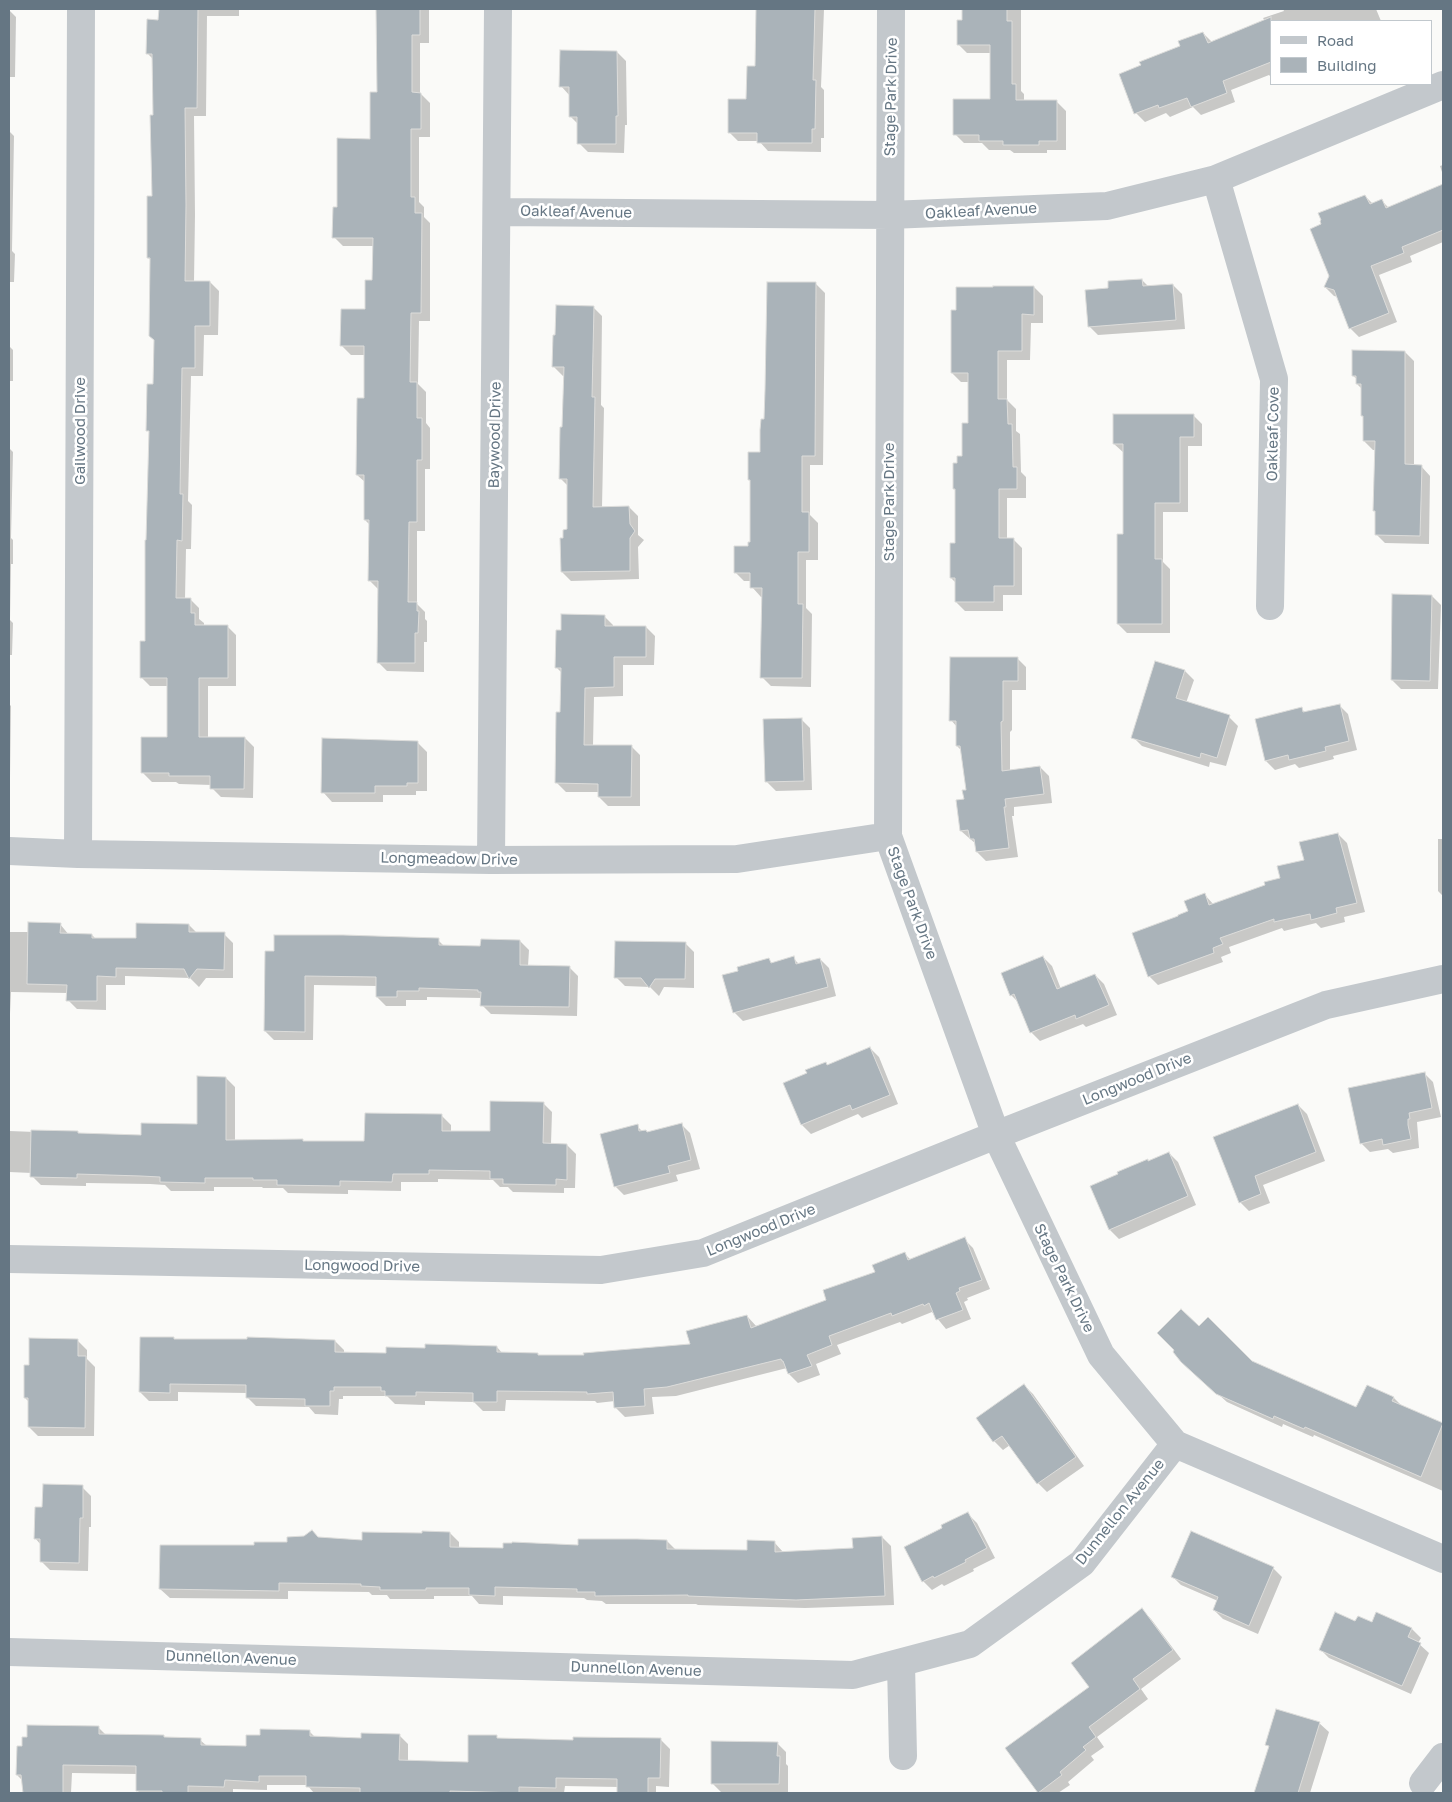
<!DOCTYPE html>
<style>
body{margin:0}
#map{position:relative;width:1452px;height:1802px;overflow:hidden;background:#fafaf8;font-family:"Golos Text",sans-serif}
canvas{display:block}
.frame{position:absolute;inset:0;border:10px solid #657683;pointer-events:none}
.legend{position:absolute;left:1270px;top:20px;width:162px;height:65px;box-sizing:border-box;background:#fff;border:1px solid #c1c8cd;margin:0;padding:6px 9px;list-style:none;font-size:15px;color:#657683}
.legend li{display:flex;align-items:center;gap:10px;height:25px}
.legend b{width:25px;border:1px solid #c1c8cd}
</style>
<div id="map">
<canvas width="1452" height="1802"></canvas>
<div class="frame"></div>
<ul class="legend">
<li><b style="height:6px;background:#c3c8cc"></b>Road</li>
<li><b style="height:14px;background:#aab3b9"></b>Building</li>
</ul>
</div>
<script>
const ctx = document.querySelector('canvas').getContext('2d');
ctx.lineJoin = 'round';
function fillPath(path, color) { ctx.fillStyle = color; ctx.fill(path, 'evenodd'); }
const shape = rows => new Path2D(rows.map(r => 'M' + r).join(''));
function strokePath(path, color, width, dash) { ctx.strokeStyle = color; ctx.lineWidth = width; ctx.lineCap = dash ? 'butt' : 'round'; ctx.setLineDash(dash || []); ctx.stroke(path); }
function write(font, color, halo, rows, align = 'center') {
  ctx.font = font + ' "Golos Text",sans-serif'; ctx.lineWidth = 5; ctx.setLineDash([]); ctx.textBaseline = 'middle'; ctx.strokeStyle = halo; ctx.fillStyle = color; for (const [text, x, y, turn = 0] of rows) {
    ctx.save(); ctx.translate(x, y); ctx.rotate((+turn || 0) * Math.PI / 180); ctx.textAlign = isNaN(turn) ? turn : align; if (halo) ctx.strokeText(text, 0, 0); ctx.fillText(text, 0, 0); ctx.restore();
  }
}
fillPath(shape([
 [160,9,239,9,239,16,207,16,206,116,194,116,195,215,194,282,210,282,219,291,218,335,204,335,203,376,191,376,188,501,192,505,191,549,186,549,185,599,190,599,199,608,199,619,204,623,204,626,227,626,236,635,236,686,208,686,208,738,245,738,254,747,253,798,221,797,212,788,212,785,179,784,176,782,152,782,143,773,168,738,168,686,150,686,141,677,146,642,151,433,148,430,155,386,155,341,152,261,148,258,153,197,153,59,148,54,160,21],
 [378,9,429,9,429,43,420,43,420,93,430,103,430,137,419,137,419,202,424,207,424,217,430,223,430,321,419,321,418,384,426,392,426,423,430,428,430,469,425,469,425,531,417,531,417,604,425,612,425,619,427,621,427,642,424,642,424,672,387,671,378,662,379,590,370,581,370,525,365,520,365,482,357,475,365,399,365,355,351,355,342,346,366,310,374,281,374,246,343,246,334,237,338,208,371,140,378,93],
 [757,9,824,9,821,87,824,90,824,138,821,138,821,152,768,151,759,141,738,141,729,132,747,101,756,68],
 [963,9,1021,9,1021,91,1024,94,1024,101,1057,102,1066,111,1066,150,1047,150,1047,153,1014,153,1010,150,989,150,982,143,964,143,955,134,991,101,991,53,967,53,958,44,963,22],
 [1283,9,1376,9,1381,21,1271,21,1271,77,1269,75,1231,90,1235,102,1201,115,1193,107,1170,117,1166,113,1145,122,1136,113,1182,47,1203,33,1213,43,1265,21,1263,18,1284,11],
 [9,10,16,17,15,77,9,77],
 [617,52,626,61,627,125,625,125,624,153,588,152,579,143,579,125,570,116,570,96,561,86],
 [9,131,14,136,12,251,15,254,14,282,9,282],
 [1443,165,1443,175,1440,166],
 [1443,186,1443,242,1410,256,1412,262,1379,275,1397,322,1359,337,1350,328,1338,297,1334,296,1325,287,1330,276,1323,225,1365,196,1373,204,1382,201,1389,208],
 [1142,280,1149,287,1173,285,1182,294,1185,329,1098,335,1089,326,1109,289],
 [816,284,825,293,823,465,810,465,810,515,818,523,818,560,806,560,806,608,812,614,811,687,771,686,762,677,764,597,761,597,752,587,752,581,744,581,735,572,751,543,751,482,749,480,762,453,765,421],
 [1034,287,1043,296,1043,323,1031,323,1030,360,1007,360,1007,400,1016,409,1016,431,1020,434,1021,472,1026,477,1026,498,1007,498,1007,539,1013,539,1022,548,1022,595,1003,595,1003,611,965,611,956,602,956,583,951,578,956,544,956,491,954,489,958,464,963,457,970,424,970,382,961,382,952,373],
 [593,307,602,316,601,405,604,408,602,508,629,507,638,516,638,535,644,540,638,547,639,579,571,581,562,572,564,539,569,530,568,486,560,478,564,428,565,376,563,376,554,367],
 [9,340,9,346,13,350,13,381,10,381,10,449,13,452,11,538,13,540,13,564,11,564,10,620,13,623,12,655,9,655,9,663],
 [1405,352,1414,361,1414,466,1421,466,1430,476,1429,544,1385,543,1376,534,1376,513,1374,510,1376,450,1373,450,1364,441,1365,418,1362,416,1362,389,1357,384,1357,379,1353,376],
 [1193,415,1202,424,1202,446,1188,446,1188,512,1163,512,1163,562,1170,569,1170,633,1127,633,1118,624,1124,535,1124,453,1114,444],
 [1432,596,1441,605,1438,689,1401,689,1392,680],
 [604,616,613,625,613,627,646,627,655,636,654,665,623,665,623,696,594,697,593,746,631,746,640,755,640,806,608,806,599,797,599,792,566,792,557,783,562,673,557,668,562,631],
 [1017,658,1026,667,1026,690,1012,690,1012,730,1010,732,1010,771,1040,767,1049,776,1052,803,1014,807,1014,816,1012,816,1018,857,986,861,977,852,976,844,961,831,968,791,962,751,957,746,957,727,951,720],
 [1185,671,1194,680,1186,703,1229,717,1238,726,1226,766,1210,762,1209,767,1142,746,1133,737],
 [9,704,11,706,10,778,9,778],
 [1339,705,1348,714,1357,750,1333,756,1334,759,1299,768,1295,764,1275,770,1266,761,1301,709,1305,712],
 [801,719,810,728,812,790,776,791,767,782],
 [418,743,427,752,427,791,416,791,416,795,383,795,383,802,332,802,323,792],
 [1338,834,1347,843,1365,912,1344,917,1345,922,1321,928,1316,923,1284,931,1282,928,1229,947,1231,953,1221,957,1223,962,1158,985,1149,976,1190,912,1205,895,1214,905,1281,879],
 [1438,839,1443,839,1443,896,1438,891],
 [60,924,69,935,92,935,96,939,137,939,189,925,197,933,224,934,233,943,233,978,206,978,199,987,190,978,125,976,125,985,106,985,106,1010,77,1009,68,1000,68,993,11,992,10,1014,9,1014,9,932,29,932],
 [438,940,445,947,482,947,520,941,529,950,528,966,569,967,578,976,577,1016,491,1014,482,1005,482,998,427,997,427,1000,406,1000,406,1006,386,1006,377,997,377,986,314,985,313,1040,274,1040,265,1031,266,952],
 [685,943,694,952,694,988,664,987,659,996,650,987,625,986,616,977],
 [1043,957,1052,966,1061,989,1095,975,1104,984,1117,1015,1086,1027,1083,1024,1040,1041,1031,1032,1019,1003,1011,995,1002,974],
 [793,958,800,965,820,959,829,968,836,996,743,1021,734,1012,769,960,773,964],
 [870,1048,879,1057,898,1104,862,1118,858,1114,811,1134,802,1125,785,1083,809,1074,826,1063,828,1066],
 [1424,1073,1433,1082,1441,1117,1417,1122,1419,1148,1393,1153,1388,1149,1370,1152,1361,1143],
 [226,1078,235,1087,235,1141,302,1140,304,1142,366,1143,442,1116,451,1125,451,1132,491,1132,543,1103,552,1112,551,1144,567,1145,576,1154,575,1188,564,1188,564,1193,513,1192,508,1187,500,1187,493,1180,438,1179,438,1182,401,1182,401,1191,348,1190,348,1194,288,1193,283,1188,263,1188,262,1187,214,1187,214,1191,171,1191,165,1185,150,1184,86,1183,86,1186,41,1185,32,1176,32,1173,9,1172,9,1131,142,1136,198,1125],
 [1298,1105,1307,1114,1325,1161,1263,1185,1270,1203,1249,1211,1240,1202,1215,1138],
 [681,1124,690,1133,700,1169,676,1175,678,1181,624,1195,615,1186,637,1126,643,1132,647,1133],
 [1169,1153,1178,1162,1196,1205,1119,1239,1110,1230,1147,1160,1149,1162],
 [964,1239,973,1248,990,1289,967,1298,968,1300,964,1302,971,1319,946,1329,932,1312,902,1324,900,1322,837,1345,841,1354,816,1364,820,1375,798,1383,789,1374,787,1368,676,1396,652,1397,654,1414,625,1417,616,1408,615,1401,597,1403,595,1401,506,1400,505,1411,483,1411,474,1402,425,1401,425,1405,395,1404,387,1396,343,1396,343,1399,339,1399,338,1415,315,1414,309,1407,256,1406,247,1397,247,1393,178,1392,178,1401,149,1401,140,1392,175,1341,335,1341,344,1350,344,1353,387,1354,426,1349,497,1347,503,1354,537,1354,540,1357,585,1357,691,1345,747,1316,757,1327,828,1300,905,1254,911,1260],
 [1199,1328,1251,1362,1356,1409,1368,1387,1394,1398,1403,1407,1443,1424,1443,1491,1314,1435,1313,1437,1283,1424,1282,1427,1227,1402,1192,1371],
 [78,1341,87,1350,87,1359,95,1367,94,1436,38,1436,29,1427,29,1402,25,1398,30,1366],
 [1024,1385,1033,1394,1084,1466,1047,1492,1038,1483,1010,1445,1003,1450,994,1441],
 [82,1487,91,1496,91,1527,89,1527,88,1571,50,1570,41,1561,41,1545,35,1538,43,1508],
 [968,1514,977,1523,995,1558,973,1569,974,1571,944,1586,942,1584,932,1590,923,1581,943,1528],
 [312,1531,319,1538,363,1541,450,1533,459,1542,459,1548,504,1549,667,1541,676,1550,748,1551,774,1542,783,1552,854,1549,882,1537,891,1546,894,1605,805,1608,698,1605,696,1604,606,1604,602,1601,587,1600,584,1598,503,1596,503,1605,479,1604,472,1596,434,1596,434,1599,390,1599,387,1595,372,1595,369,1592,288,1591,288,1599,170,1598,160,1589,255,1546,288,1543,305,1538],
 [1273,1568,1282,1577,1258,1634,1223,1619,1214,1610,1218,1601,1181,1585,1172,1576],
 [1142,1610,1151,1619,1181,1659,1141,1689,1148,1699,1097,1737,1104,1747,1091,1756,1094,1760,1068,1782,1070,1785,1058,1793,1040,1793,1039,1792,1091,1688],
 [1356,1622,1412,1629,1421,1638,1418,1643,1429,1653,1411,1694,1329,1658,1320,1649],
 [1319,1723,1329,1732,1310,1793,1256,1793,1269,1747,1267,1744],
 [98,1727,107,1736,200,1740,207,1746,247,1747,310,1732,316,1738,362,1740,399,1735,408,1744,408,1762,470,1763,496,1737,498,1739,574,1741,661,1740,670,1749,669,1787,656,1786,656,1793,618,1793,618,1787,565,1786,564,1793,314,1793,307,1785,267,1785,267,1790,233,1789,233,1793,140,1793,137,1790,137,1774,72,1773,71,1793,23,1793,22,1780,17,1775,23,1747],
 [777,1743,786,1752,786,1764,788,1766,788,1793,721,1792,712,1783]
]), '#0003');
const building = shape([
 [159,9,198,9,197,108,185,108,186,205,185,281,210,281,210,326,195,326,195,368,182,368,180,494,183,494,182,541,177,540,176,598,191,598,191,613,195,613,195,625,228,625,228,678,199,678,199,737,245,737,244,789,210,789,210,776,169,776,169,773,141,773,141,737,167,737,167,678,140,678,140,641,145,641,145,540,146,540,149,431,146,431,147,384,153,384,154,340,149,336,150,258,147,258,147,196,152,196,150,115,153,115,152,54,146,54,147,19,158,20,159,9],
 [376,9,420,9,420,35,412,35,412,92,421,93,421,129,411,129,411,197,415,197,415,213,422,213,421,313,411,313,410,382,417,382,417,418,422,418,422,460,417,460,417,522,409,522,408,602,417,602,417,611,419,611,418,633,415,633,415,663,377,663,378,581,368,581,369,520,364,520,364,475,356,475,357,398,364,398,364,346,340,346,341,309,365,309,365,280,372,280,373,238,332,238,333,207,337,207,337,138,370,139,370,92,377,92,376,9],
 [756,9,815,9,813,80,816,80,815,129,812,129,812,143,757,143,757,133,728,133,728,99,746,99,747,66,755,66,756,9],
 [962,9,1007,9,1007,21,1012,21,1012,84,1016,84,1016,100,1057,100,1057,141,1039,141,1039,145,1003,145,1003,141,979,141,979,135,953,135,953,99,990,99,990,45,957,45,957,20,962,20,962,9],
 [1271,17,1271,62,1223,81,1227,93,1191,107,1187,98,1159,108,1158,105,1134,114,1119,74,1141,65,1139,62,1180,46,1178,41,1203,32,1208,43,1271,17],
 [560,50,617,51,618,116,616,116,616,144,577,144,577,117,569,117,569,87,559,87,560,50],
 [1443,184,1443,230,1402,247,1404,253,1371,266,1389,313,1349,329,1334,290,1324,287,1329,276,1310,229,1321,224,1320,221,1321,220,1318,213,1365,195,1370,204,1382,199,1386,208,1443,184],
 [1142,279,1143,286,1173,284,1176,320,1088,327,1085,290,1108,288,1108,281,1142,279],
 [767,282,816,282,815,456,802,456,802,512,809,512,809,552,798,552,798,604,803,604,802,678,760,678,762,588,750,588,750,573,734,573,734,546,748,546,748,542,750,542,750,480,748,480,748,452,760,452,760,430,761,419,764,419,765,390,767,282],
 [993,286,1034,286,1034,315,1022,314,1022,351,998,351,998,399,1007,399,1008,424,1012,424,1013,467,1017,467,1017,489,999,489,999,538,1014,538,1014,586,994,586,994,602,955,602,955,578,950,578,950,543,955,543,955,489,953,489,953,463,957,463,957,456,962,456,962,423,968,423,968,373,951,373,951,310,956,310,956,287,993,287,993,286],
 [556,305,594,306,592,397,595,397,593,507,629,506,630,524,635,531,630,538,630,571,561,572,560,538,563,538,563,530,567,529,567,479,559,479,560,427,562,427,564,367,552,367,553,335,555,335,556,305],
 [1352,350,1405,351,1405,464,1422,465,1420,536,1375,535,1375,511,1373,511,1375,441,1363,441,1363,416,1361,416,1361,384,1356,384,1356,376,1352,376,1352,350],
 [1113,414,1194,414,1194,437,1180,437,1180,503,1155,503,1155,559,1162,559,1162,624,1117,624,1117,534,1123,534,1123,444,1113,444,1113,414],
 [1392,594,1432,595,1430,681,1391,680,1392,594],
 [561,614,605,615,605,626,646,626,646,657,614,657,614,687,585,688,584,745,632,745,631,797,598,797,598,784,555,783,556,712,560,712,561,668,555,668,556,630,561,630,561,614],
 [950,657,1018,657,1018,681,1003,681,1003,721,1001,722,1002,771,1040,766,1044,794,1005,799,1006,807,1004,807,1009,848,976,852,974,839,970,839,968,830,960,831,956,800,964,799,962,790,966,790,960,746,956,746,956,721,949,721,950,657],
 [1155,661,1185,670,1176,698,1230,715,1217,758,1201,753,1200,758,1131,738,1155,661],
 [1340,704,1349,741,1325,747,1326,751,1289,760,1288,755,1265,761,1255,719,1302,707,1303,712,1340,704],
 [802,718,804,781,765,782,763,719,802,718],
 [322,738,418,741,418,783,407,783,407,786,375,786,375,793,321,793,322,738],
 [1338,833,1357,903,1336,908,1337,913,1311,920,1310,914,1274,922,1274,919,1220,938,1223,944,1213,948,1214,953,1148,977,1132,933,1178,916,1178,915,1188,911,1184,901,1205,893,1209,905,1265,885,1264,882,1280,878,1277,866,1304,860,1299,842,1338,833],
 [28,922,61,923,60,933,92,934,92,938,136,938,136,923,189,924,189,932,225,932,224,970,197,969,189,979,184,969,116,968,116,977,97,976,97,1001,66,1001,67,985,27,984,28,922],
 [274,935,343,935,439,938,439,945,480,946,481,939,520,940,520,965,570,966,569,1007,480,1006,481,992,478,992,478,990,419,988,419,991,397,991,397,997,376,997,376,977,305,976,305,1032,264,1031,265,951,274,951,274,935],
 [615,941,686,942,685,979,655,979,649,988,641,978,614,978,615,941],
 [794,956,796,964,820,958,828,987,733,1013,722,975,738,971,737,967,769,958,771,963,794,956],
 [1043,956,1057,989,1095,974,1109,1005,1076,1019,1075,1015,1030,1033,1014,994,1010,996,1001,973,1043,956],
 [870,1047,890,1095,852,1110,850,1105,801,1125,783,1083,807,1073,805,1070,826,1062,827,1065,870,1047],
 [1425,1072,1432,1108,1409,1113,1410,1119,1408,1119,1408,1125,1411,1139,1383,1145,1382,1139,1360,1144,1348,1088,1425,1072],
 [197,1076,226,1077,226,1140,303,1139,303,1141,364,1141,365,1113,442,1114,442,1131,490,1131,490,1101,544,1102,543,1143,567,1144,567,1180,556,1179,556,1185,503,1184,503,1179,490,1179,490,1171,429,1170,429,1174,393,1174,392,1182,340,1181,340,1186,277,1185,277,1180,253,1180,253,1178,205,1178,205,1183,160,1182,160,1177,141,1176,77,1174,77,1178,30,1177,31,1130,78,1131,78,1133,141,1135,141,1123,197,1124,197,1076],
 [1298,1104,1316,1152,1255,1176,1261,1194,1239,1203,1213,1137,1298,1104],
 [682,1123,691,1160,668,1166,670,1173,614,1187,600,1134,638,1124,639,1131,646,1130,647,1132,682,1123],
 [1169,1152,1188,1196,1109,1230,1090,1186,1118,1174,1117,1172,1148,1159,1148,1161,1169,1152],
 [965,1237,982,1280,959,1288,960,1291,956,1293,963,1310,936,1320,929,1303,924,1306,923,1304,892,1316,891,1313,829,1336,832,1345,807,1355,812,1366,788,1374,783,1361,782,1361,781,1359,667,1387,644,1389,645,1406,614,1408,613,1392,587,1394,587,1392,497,1391,497,1402,473,1402,473,1393,416,1392,416,1396,385,1396,385,1391,381,1391,381,1387,334,1387,334,1391,330,1391,330,1406,305,1406,305,1399,246,1398,246,1385,170,1384,170,1393,139,1392,140,1337,174,1337,174,1339,247,1339,247,1337,335,1340,335,1352,386,1353,386,1347,425,1348,425,1344,497,1346,497,1352,538,1353,538,1355,584,1355,583,1353,690,1344,686,1331,747,1315,751,1328,826,1300,823,1290,875,1272,872,1265,905,1252,908,1260,965,1237],
 [1181,1309,1199,1326,1208,1317,1252,1361,1356,1407,1367,1385,1394,1397,1392,1401,1443,1423,1421,1477,1305,1427,1304,1429,1274,1416,1273,1419,1216,1394,1181,1362,1173,1352,1174,1350,1157,1333,1181,1309],
 [29,1338,78,1339,78,1356,86,1356,85,1428,28,1427,28,1398,24,1398,24,1365,29,1365,29,1338],
 [1024,1384,1076,1457,1037,1484,1002,1436,993,1442,976,1418,1024,1384],
 [43,1484,83,1485,83,1518,80,1518,79,1563,40,1562,40,1539,34,1539,35,1507,42,1507,43,1484],
 [968,1512,987,1548,965,1560,966,1562,934,1578,933,1576,922,1582,904,1547,942,1528,941,1525,968,1512],
 [312,1530,318,1537,362,1540,362,1532,422,1533,422,1531,450,1532,450,1547,503,1548,503,1543,512,1543,512,1542,578,1545,578,1539,637,1539,667,1540,667,1549,747,1550,747,1540,775,1541,775,1552,853,1548,852,1538,882,1536,885,1596,796,1600,688,1596,688,1595,595,1596,595,1592,577,1592,577,1589,495,1587,495,1596,469,1595,469,1588,426,1588,426,1590,380,1590,380,1587,361,1586,361,1584,279,1583,279,1591,159,1589,160,1545,254,1545,254,1542,287,1542,287,1537,304,1536,312,1530],
 [1191,1531,1274,1567,1249,1626,1213,1610,1218,1597,1171,1577,1191,1531],
 [1142,1608,1173,1650,1133,1679,1140,1689,1089,1727,1096,1737,1083,1747,1086,1750,1060,1772,1062,1775,1038,1793,1005,1748,1089,1687,1071,1663,1142,1608],
 [1335,1612,1355,1621,1358,1616,1372,1622,1376,1612,1412,1628,1408,1637,1421,1643,1402,1686,1319,1650,1335,1612],
 [1276,1709,1320,1722,1298,1793,1254,1793,1269,1746,1265,1745,1276,1709],
 [27,1725,99,1726,99,1734,164,1735,164,1737,201,1738,201,1745,246,1746,246,1735,260,1735,260,1729,310,1730,310,1736,361,1738,361,1733,400,1734,399,1760,468,1762,468,1735,497,1735,497,1738,573,1740,573,1737,661,1738,660,1778,648,1778,648,1793,617,1793,617,1779,556,1778,556,1788,519,1787,519,1793,450,1791,450,1793,360,1793,360,1788,306,1787,306,1776,259,1776,259,1782,225,1780,224,1787,188,1786,188,1793,162,1793,162,1791,136,1791,136,1766,63,1765,63,1793,23,1793,21,1775,16,1775,17,1746,22,1746,22,1737,27,1737,27,1725],
 [711,1741,778,1742,777,1756,780,1756,779,1784,711,1784,711,1741]
]);
fillPath(building, '#aab3b9');
strokePath(building, '#dcdcda', 1);
strokePath(shape([
 [891,9,888,836,996,1135,1101,1355,1175,1444,1443,1559],
 [1216,179,1274,379,1270,606],
 [497,212,890,215,1107,206,1216,179,1443,85],
 [9,851,78,854,491,860,737,859,888,836],
 [78,854,81,9],
 [491,860,498,9],
 [9,1259,601,1270,703,1253,996,1135,1326,1005,1443,979],
 [9,1652,853,1675,970,1644,1082,1563,1175,1444],
 [901,1663,903,1756],
 [1423,1783,1443,1757]
]), '#c3c8cc', 28);
write('15px', '#657683', '#fff', [
 ["Stage Park Drive",891,97,-89],
 ["Oakleaf Avenue",981,211,-3],
 ["Oakleaf Avenue",576,212,1],
 ["Gailwood Drive",80,431,-90],
 ["Oakleaf Cove",1273,434,-89],
 ["Baywood Drive",495,435,-89],
 ["Stage Park Drive",889,502,-90],
 ["Longmeadow Drive",449,859,1],
 ["Stage Park Drive",912,903,70],
 ["Longwood Drive",1137,1079,-22],
 ["Longwood Drive",761,1230,-22],
 ["Longwood Drive",362,1266,1],
 ["Stage Park Drive",1064,1278,64],
 ["Dunnellon Avenue",1120,1512,-51],
 ["Dunnellon Avenue",231,1658,2],
 ["Dunnellon Avenue",636,1669,2]
]);
</script>
